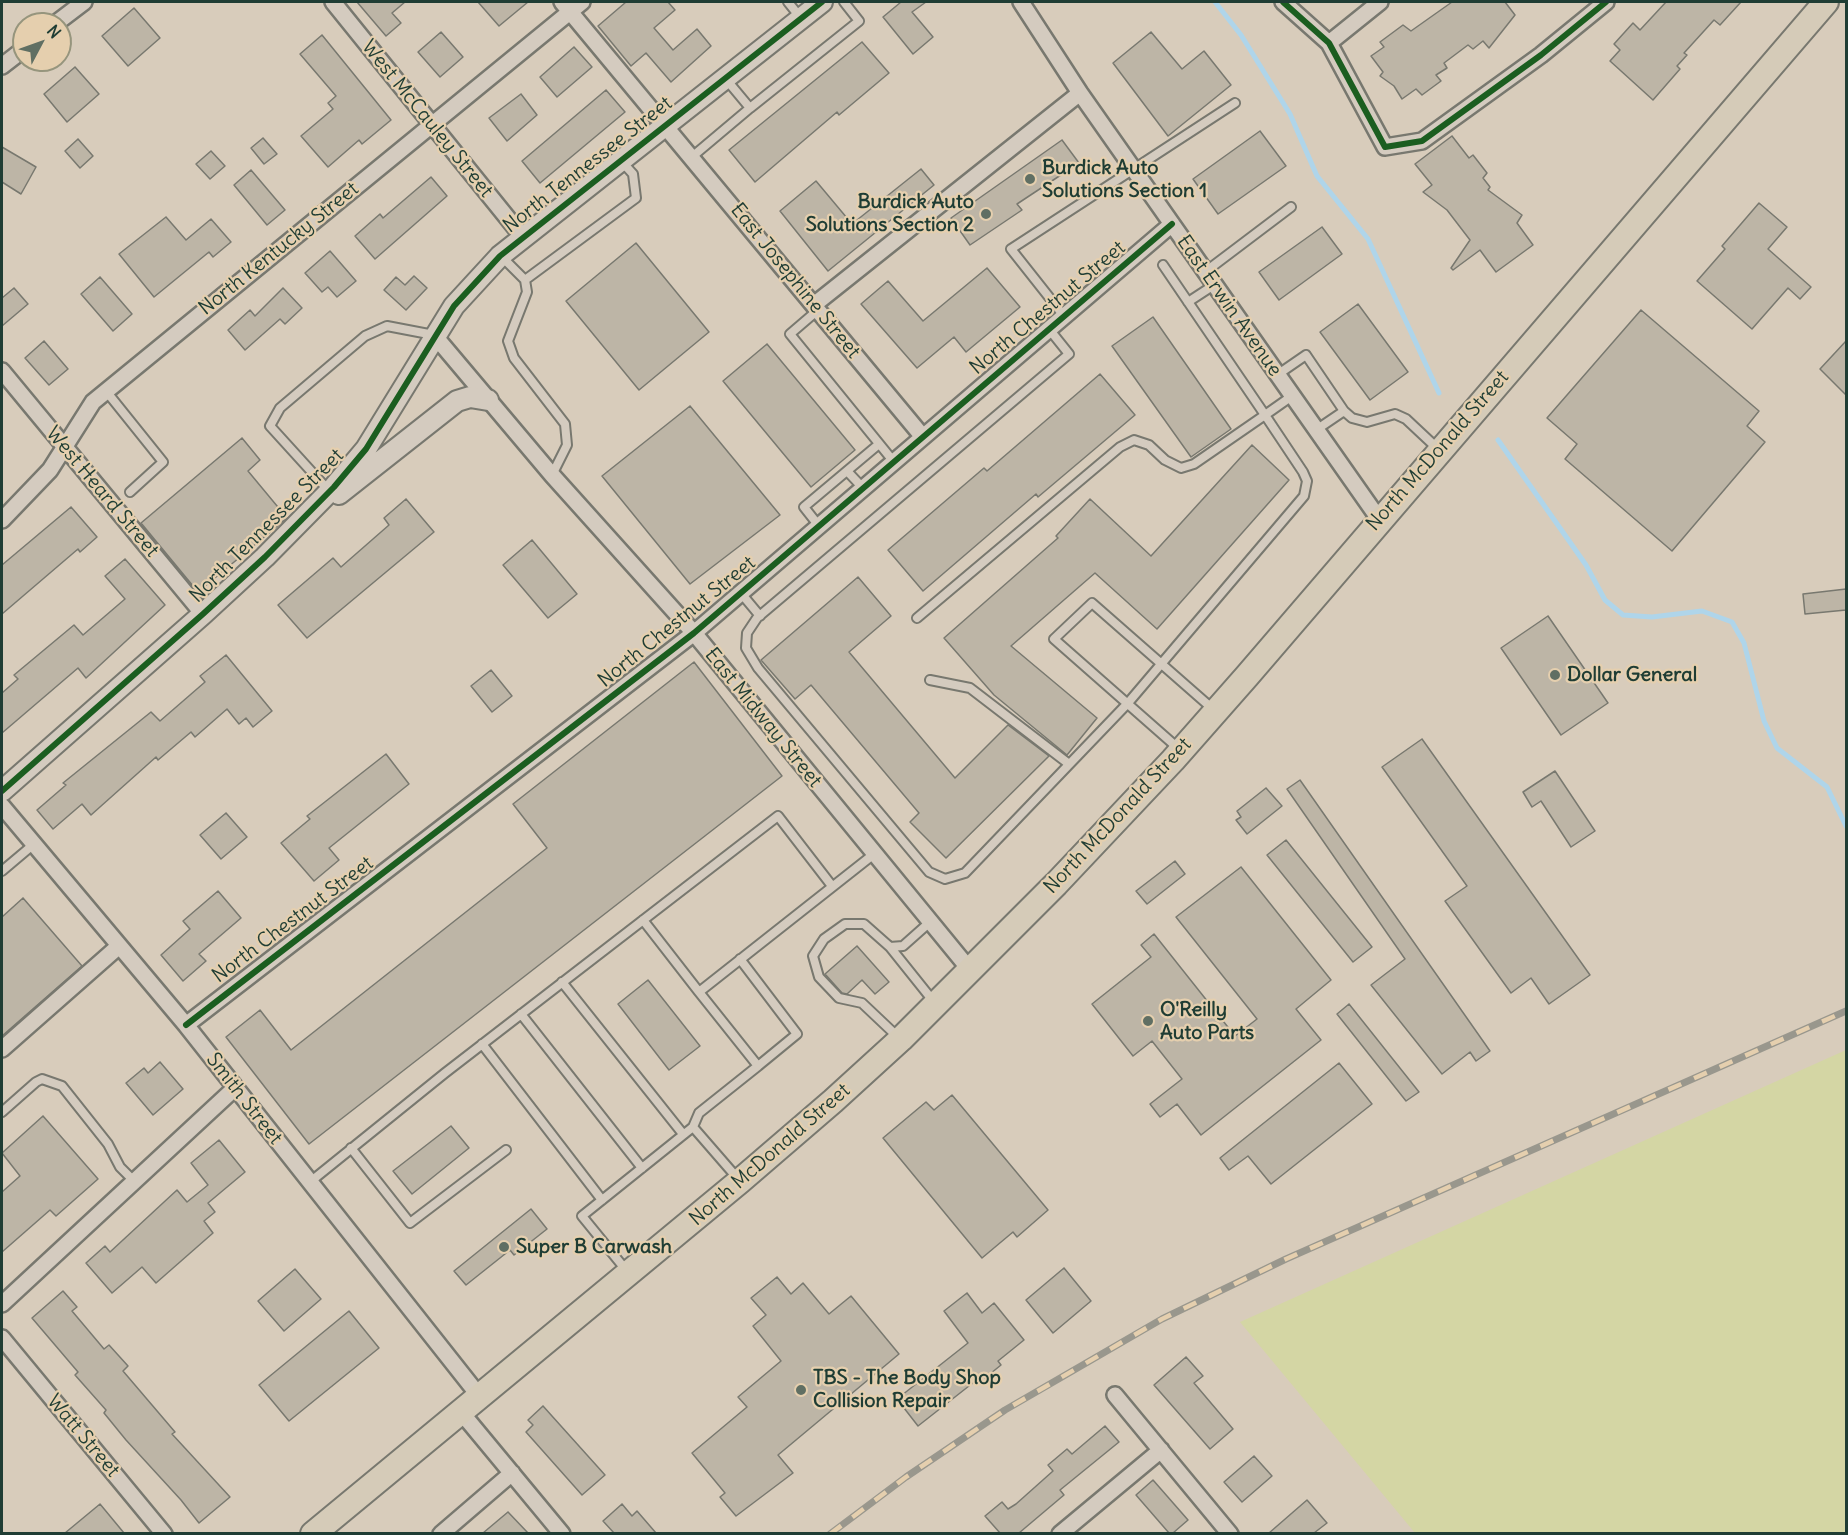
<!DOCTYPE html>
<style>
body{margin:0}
#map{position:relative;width:1848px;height:1535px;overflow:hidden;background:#d8ccbb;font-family:Delius,sans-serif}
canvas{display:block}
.frame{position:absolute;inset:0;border:3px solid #1f3d34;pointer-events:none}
.north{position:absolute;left:12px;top:12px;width:60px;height:60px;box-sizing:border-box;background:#e5cfae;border:2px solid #96957d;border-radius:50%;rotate:49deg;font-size:16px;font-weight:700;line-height:24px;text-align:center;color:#1f3d34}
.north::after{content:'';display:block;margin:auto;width:21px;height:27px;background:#606f63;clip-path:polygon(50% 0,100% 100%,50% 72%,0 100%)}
</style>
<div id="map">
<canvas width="1848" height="1535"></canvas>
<div class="frame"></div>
<div class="north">N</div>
</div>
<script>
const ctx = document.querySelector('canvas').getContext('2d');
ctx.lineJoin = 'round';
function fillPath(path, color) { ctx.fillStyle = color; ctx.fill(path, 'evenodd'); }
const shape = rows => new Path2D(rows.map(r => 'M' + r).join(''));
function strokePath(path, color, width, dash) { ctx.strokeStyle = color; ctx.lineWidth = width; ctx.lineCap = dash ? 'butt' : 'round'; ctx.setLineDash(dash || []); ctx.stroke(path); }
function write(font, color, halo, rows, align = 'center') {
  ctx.font = font + ' Delius,sans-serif'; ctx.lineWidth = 4.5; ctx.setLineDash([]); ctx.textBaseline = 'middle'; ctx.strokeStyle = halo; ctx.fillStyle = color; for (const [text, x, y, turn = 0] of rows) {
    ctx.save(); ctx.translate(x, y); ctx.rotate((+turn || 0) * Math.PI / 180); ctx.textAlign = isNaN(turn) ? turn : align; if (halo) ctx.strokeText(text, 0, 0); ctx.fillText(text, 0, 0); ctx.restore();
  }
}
fillPath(shape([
 [1846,1050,1846,1533,1415,1533,1240,1322]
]), '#d4d6a4');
strokePath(shape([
 [1215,2,1241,35,1290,114,1317,176,1368,239,1439,393],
 [1498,440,1586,565,1605,600,1623,615,1652,617,1702,611,1732,622,1744,643,1764,721,1777,748,1827,787,1846,826]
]), '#afd5ea', 5);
const building = shape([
 [357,2,405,2,392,13,401,23,386,36,357,2],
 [478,2,528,2,499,26,478,2],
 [626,2,668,2,675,10,654,28,673,50,697,29,711,46,671,82,646,53,631,66,598,26,626,2],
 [901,2,926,2,912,12,933,37,913,54,883,17,901,2],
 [1452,2,1505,2,1515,15,1489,48,1483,41,1473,49,1468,45,1444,63,1447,68,1436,75,1441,81,1422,95,1416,89,1402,99,1394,86,1380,76,1383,72,1371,56,1384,47,1380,42,1403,25,1411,31,1452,2],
 [1666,2,1741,2,1720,25,1714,20,1684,53,1687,55,1677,66,1680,69,1653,100,1610,61,1620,50,1614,44,1633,23,1640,30,1666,2],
 [134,8,160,38,128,66,102,36,134,8],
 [441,32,463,57,440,77,418,52,441,32],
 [1151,32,1182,69,1204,51,1231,85,1168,136,1113,63,1151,32],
 [322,35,391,120,362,144,359,140,328,167,301,136,333,109,328,103,336,96,300,54,322,35],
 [862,42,889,73,839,115,837,112,755,182,729,150,862,42],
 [574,47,592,67,557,97,540,77,574,47],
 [75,67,99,94,67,122,44,94,75,67],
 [606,90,625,112,540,183,522,161,606,90],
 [521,94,537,115,507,141,489,118,521,94],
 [1260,131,1286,166,1218,214,1193,179,1260,131],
 [1452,136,1469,158,1473,155,1487,173,1483,178,1490,187,1488,190,1522,215,1517,223,1533,245,1496,272,1480,250,1453,270,1451,268,1470,240,1447,210,1423,192,1432,185,1415,164,1452,136],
 [263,138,277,154,264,164,251,148,263,138],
 [78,139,93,156,80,168,65,151,78,139],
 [1062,140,1079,163,1017,204,1022,210,970,245,951,218,1062,140],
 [2,147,36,167,21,194,2,182,2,147],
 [211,151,225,166,210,179,196,164,211,151],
 [921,169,934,185,828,271,780,211,816,181,852,224,921,169],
 [251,170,285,210,267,225,234,185,251,170],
 [431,177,447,196,375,259,355,236,380,214,383,218,431,177],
 [1759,203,1787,227,1768,249,1811,287,1800,299,1788,288,1752,329,1697,281,1725,249,1722,246,1759,203],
 [166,217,186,240,211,219,231,242,213,257,209,252,154,297,119,254,166,217],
 [1322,227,1342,254,1279,300,1259,272,1322,227],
 [636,243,709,332,639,390,566,301,636,243],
 [330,251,356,281,337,297,328,287,322,292,305,273,330,251],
 [987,268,1020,307,966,352,954,337,917,368,861,304,888,281,923,321,987,268],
 [414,276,427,288,406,310,384,290,396,277,405,285,414,276],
 [100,277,132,314,113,331,81,294,100,277],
 [14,288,28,304,2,326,2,298,14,288],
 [283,288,302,308,285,324,280,319,245,350,228,330,250,310,255,316,283,288],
 [1358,304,1408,372,1370,400,1320,332,1358,304],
 [1641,310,1759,411,1747,426,1765,442,1672,551,1565,459,1577,444,1547,418,1641,310],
 [1153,317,1231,429,1191,457,1112,346,1153,317],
 [44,341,68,369,49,385,25,358,44,341],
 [1846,341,1846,395,1820,369,1846,341],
 [767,344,855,450,811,487,723,381,767,344],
 [1100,374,1135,415,1038,497,1036,494,923,591,888,550,984,468,987,471,1100,374],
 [690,406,780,515,690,584,602,476,690,406],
 [242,438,260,460,248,471,287,518,198,592,141,523,242,438],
 [1252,445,1289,480,1157,629,1095,573,1011,646,1097,718,1067,755,994,695,944,638,1058,538,1056,536,1090,499,1151,556,1252,445],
 [406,499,434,532,307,638,278,605,333,558,341,567,389,525,384,518,406,499],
 [71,507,97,537,80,552,78,549,2,614,2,565,71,507],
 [532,540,577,594,548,618,503,565,532,540],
 [125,559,165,605,86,678,78,668,2,733,2,693,18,679,14,675,74,625,83,635,125,599,105,576,125,559],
 [858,577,891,616,849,652,955,778,1008,725,1049,756,946,858,910,822,919,813,811,685,795,699,761,660,858,577],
 [1846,589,1846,610,1805,614,1803,594,1846,589],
 [1548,616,1608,703,1561,735,1501,648,1548,616],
 [226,655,272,711,253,727,246,718,239,724,227,709,195,737,191,732,158,760,156,757,91,815,82,804,53,829,37,810,66,785,63,783,151,712,160,721,205,682,200,676,226,655],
 [694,662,782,776,309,1144,226,1037,260,1010,291,1050,547,848,513,804,694,662],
 [491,670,512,696,492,712,471,686,491,670],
 [1422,739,1590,975,1549,1004,1531,978,1511,993,1445,901,1467,886,1382,767,1422,739],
 [386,754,409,784,329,848,339,860,314,881,281,843,310,819,307,816,386,754],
 [1555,771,1595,831,1571,847,1541,801,1532,807,1523,792,1555,771],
 [1300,780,1490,1051,1476,1061,1470,1052,1442,1074,1371,985,1405,959,1287,789,1300,780],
 [1266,788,1282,806,1247,834,1236,820,1241,817,1237,811,1266,788],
 [226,813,247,837,221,859,200,835,226,813],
 [1286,840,1372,947,1353,962,1267,855,1286,840],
 [1175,861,1185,874,1147,904,1136,891,1175,861],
 [1241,867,1331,980,1296,1009,1321,1040,1201,1135,1177,1104,1160,1117,1150,1104,1182,1079,1152,1041,1133,1056,1092,1004,1151,957,1141,945,1154,934,1235,1036,1257,1019,1176,917,1241,867],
 [218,891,241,918,199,954,206,961,183,981,161,955,190,929,183,921,218,891],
 [23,898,82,966,2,1036,2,917,23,898],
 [857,946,889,982,875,994,862,980,847,994,842,993,825,974,857,946],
 [648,980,700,1046,669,1070,618,1004,648,980],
 [1349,1004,1419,1092,1406,1101,1337,1014,1349,1004],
 [160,1062,183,1089,153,1115,126,1083,144,1068,148,1073,160,1062],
 [1339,1063,1372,1104,1271,1184,1248,1156,1229,1170,1220,1158,1339,1063],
 [952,1095,1048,1210,1017,1237,1013,1232,982,1258,883,1138,926,1102,934,1110,952,1095],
 [43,1116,98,1179,56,1216,50,1210,2,1252,2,1192,20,1176,2,1153,43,1116],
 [451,1126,469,1148,412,1194,393,1171,451,1126],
 [219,1140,245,1172,208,1203,215,1212,204,1221,213,1233,156,1283,142,1267,112,1293,86,1263,105,1246,110,1252,177,1190,187,1202,208,1185,191,1163,219,1140],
 [531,1209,547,1229,514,1255,510,1250,466,1285,454,1271,531,1209],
 [1064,1268,1091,1301,1053,1333,1026,1300,1064,1268],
 [295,1269,321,1299,284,1331,258,1301,295,1269],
 [777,1277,791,1294,803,1283,829,1314,851,1296,899,1354,778,1455,793,1473,736,1516,720,1497,725,1493,692,1453,747,1407,738,1397,781,1361,753,1326,766,1315,751,1298,777,1277],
 [63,1291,77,1307,72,1311,104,1349,109,1345,128,1366,123,1371,175,1432,172,1434,230,1497,199,1523,181,1500,126,1440,104,1413,106,1410,75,1375,78,1372,32,1318,63,1291],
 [967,1293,982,1313,994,1303,1024,1340,998,1361,1001,1365,985,1378,983,1375,918,1426,897,1399,968,1343,944,1311,967,1293],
 [349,1311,379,1348,289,1421,259,1385,349,1311],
 [1186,1357,1203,1376,1194,1383,1233,1429,1210,1449,1154,1385,1186,1357],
 [543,1406,605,1475,582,1495,526,1432,533,1425,528,1420,543,1406],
 [1105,1426,1119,1442,1060,1490,1064,1495,1019,1533,1000,1533,985,1516,1002,1502,1008,1509,1016,1504,1053,1471,1048,1465,1067,1449,1072,1454,1105,1426],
 [1254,1456,1272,1476,1242,1502,1224,1482,1254,1456],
 [1153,1480,1188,1520,1173,1533,1169,1533,1136,1495,1153,1480],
 [1307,1500,1327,1523,1314,1533,1269,1533,1307,1500],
 [100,1504,124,1533,65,1533,100,1504],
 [622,1504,632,1516,637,1511,656,1533,614,1533,603,1521,622,1504],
 [508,1512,528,1533,483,1533,508,1512]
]);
fillPath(building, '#bdb5a6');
strokePath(building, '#78786f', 1.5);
const service = shape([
 [788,2,800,17],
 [725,78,750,108,859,21,844,2],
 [693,156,750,108],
 [502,257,525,280,527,292,508,341,514,358,565,424,567,445,552,475],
 [1163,265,1265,415,1292,396],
 [1205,272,1291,207],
 [525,280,636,198,633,174,622,162],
 [1188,302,1214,285],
 [818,310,790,334,894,462],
 [1064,316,1011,249,1235,103],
 [1277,375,1306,355,1344,411,1352,418,1367,422,1395,414,1406,419,1438,449],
 [106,391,163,462,130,492],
 [1316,430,1344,411],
 [847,471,863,488],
 [330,492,270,426,280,408,365,336,387,326,434,335],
 [819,526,804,507,879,444],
 [740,592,760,616],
 [917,618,1120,447,1134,440,1149,445,1165,460,1181,468,1194,464,1265,415,1303,472,1307,481,1304,496,1128,703,965,873,945,879,929,872,758,668,746,648,747,633,757,618,1069,354,1049,329],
 [930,680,970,688,1069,764],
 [1179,749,1054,639,1092,603,1214,710],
 [2,871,34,844],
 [643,920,699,992],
 [890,947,934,1002],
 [740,959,797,1034,758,1066],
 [562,982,683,1134],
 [521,1014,642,1168],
 [899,1038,862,1003,839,998,819,977,813,956,824,939,845,924,864,924,890,947,903,946,930,922],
 [482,1044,602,1200],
 [2,1112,36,1082,42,1079,62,1086,108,1144,120,1167,134,1181],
 [351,1148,410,1223,506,1150],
 [739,1180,693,1127,699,1113,758,1066,699,992,874,854],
 [310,1182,445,1073,778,816,832,886],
 [626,1270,582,1216,693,1127]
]);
const minor = shape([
 [333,2,522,236],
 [562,2,923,437],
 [1021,2,1080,93,1379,519],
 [1283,2,1329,43,1385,147,1422,141,1541,55,1606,2],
 [55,24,84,2],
 [1329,43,1380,2],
 [2,66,24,49],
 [815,304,1080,93],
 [434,335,552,475,694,633,970,970],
 [2,371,203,614],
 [2,520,50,470,93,402,582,2],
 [2,806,186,1025,480,1397],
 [186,1025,694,633,1172,224],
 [2,1049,119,946],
 [2,1304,235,1088],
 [2,1338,164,1534],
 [1115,1395,1230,1534],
 [461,1412,562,1534],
 [441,1534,512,1473],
 [1060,1534,1161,1450]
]);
const tertiary = shape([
 [339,494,457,401,470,397,488,400],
 [2,791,203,614,265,557,334,487,366,449,454,306,500,256,822,2]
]);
const primary = shape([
 [313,1534,740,1181,833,1101,901,1039,1056,884,1173,760,1247,676,1826,2]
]);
strokePath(service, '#78786f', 12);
strokePath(minor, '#78786f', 20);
strokePath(tertiary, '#78786f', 24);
strokePath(primary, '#78786f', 28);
strokePath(service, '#d4cbbf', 8);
strokePath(minor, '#d4cbbf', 15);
strokePath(tertiary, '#d4cbbf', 20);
strokePath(primary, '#d5cbb8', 24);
const rail = shape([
 [830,1534,906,1477,1005,1410,1162,1319,1286,1259,1846,1011]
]);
strokePath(rail, '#99978d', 7);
strokePath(rail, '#e5cfae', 4.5, [14]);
strokePath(shape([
 [1283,2,1329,43,1385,147,1422,141,1541,55,1606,2],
 [2,791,203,614,265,557,334,487,366,449,454,306,500,256,822,2],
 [186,1025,694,633,1172,224]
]), '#1b5e20', 6);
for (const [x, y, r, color] of [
 [1030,179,6,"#606f63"],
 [986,214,6,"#606f63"],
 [1555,675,6,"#606f63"],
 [1148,1021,6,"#606f63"],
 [504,1247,6,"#606f63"],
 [801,1390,6,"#606f63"]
]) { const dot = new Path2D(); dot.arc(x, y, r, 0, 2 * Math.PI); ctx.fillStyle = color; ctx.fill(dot); strokePath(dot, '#e5cfae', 2); }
write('20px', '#1f3d34', '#e5cfae', [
 ["West McCauley Street",427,119,51],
 ["North Tennessee Street",588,165,-38],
 ["North Kentucky Street",279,249,-39],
 ["East Josephine Street",795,281,51],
 ["East Erwin Avenue",1229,306,55],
 ["North Chestnut Street",1048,308,-40],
 ["North McDonald Street",1438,451,-49],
 ["West Heard Street",102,492,50],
 ["North Tennessee Street",267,526,-45],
 ["North Chestnut Street",677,622,-39],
 ["East Midway Street",763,718,51],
 ["North McDonald Street",1118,816,-47],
 ["North Chestnut Street",293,920,-37],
 ["Smith Street",244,1099,52],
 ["North McDonald Street",770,1155,-41],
 ["Watt Street",83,1436,50]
]);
write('bold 20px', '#1f3d34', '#e5cfae', [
 ["Burdick Auto",1042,168],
 ["Solutions Section 1",1042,191],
 ["Burdick Auto",974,202,"right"],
 ["Solutions Section 2",974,225,"right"],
 ["Dollar General",1567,675],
 ["O'Reilly",1160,1010],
 ["Auto Parts",1160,1033],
 ["Super B Carwash",516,1247],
 ["TBS - The Body Shop",813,1378],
 ["Collision Repair",813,1401]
], 'left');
</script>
